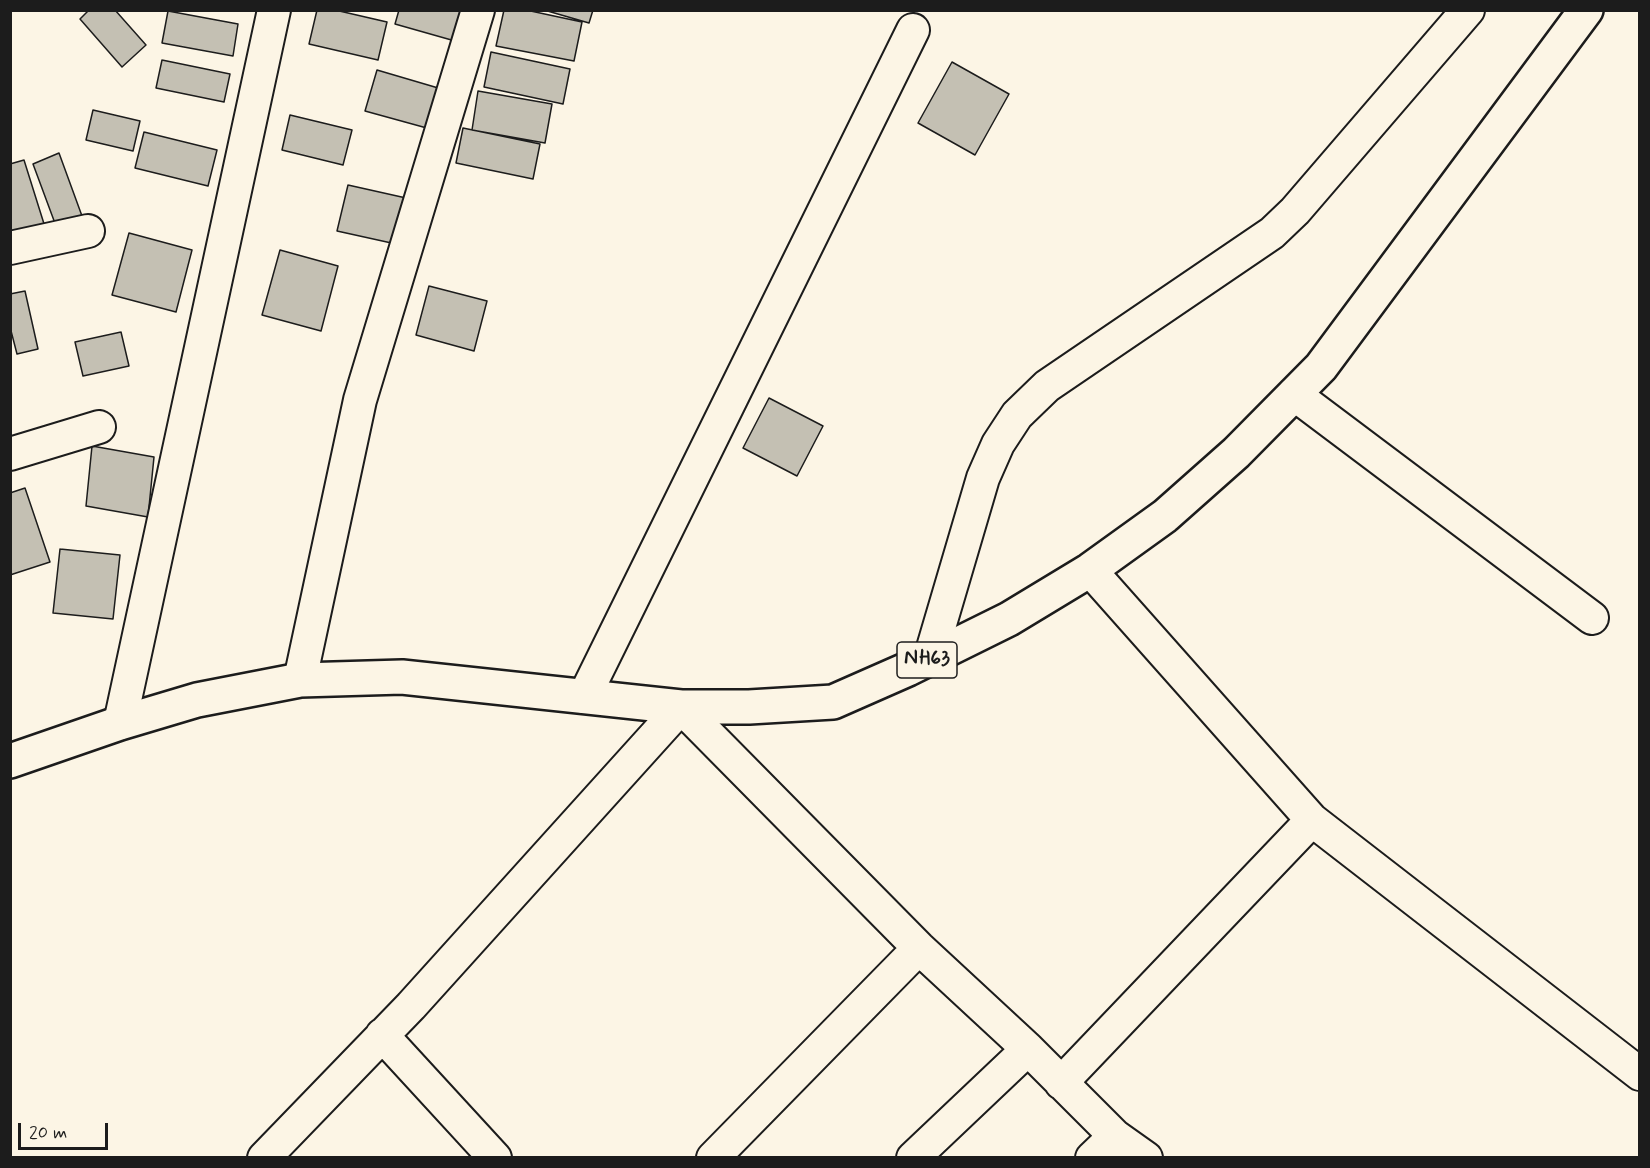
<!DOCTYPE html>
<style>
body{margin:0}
#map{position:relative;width:1650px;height:1168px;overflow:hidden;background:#fcf5e5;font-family:Mynerve,sans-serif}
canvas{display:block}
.frame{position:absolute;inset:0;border:12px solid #1c1c1c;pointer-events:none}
.scale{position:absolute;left:18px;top:1123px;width:90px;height:27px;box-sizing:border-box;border:3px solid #1c1c1c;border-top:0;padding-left:8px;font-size:18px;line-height:21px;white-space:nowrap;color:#1c1c1c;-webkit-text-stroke:4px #fcf5e5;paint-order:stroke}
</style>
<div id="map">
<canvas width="1650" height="1168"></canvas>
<div class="frame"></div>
<div class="scale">20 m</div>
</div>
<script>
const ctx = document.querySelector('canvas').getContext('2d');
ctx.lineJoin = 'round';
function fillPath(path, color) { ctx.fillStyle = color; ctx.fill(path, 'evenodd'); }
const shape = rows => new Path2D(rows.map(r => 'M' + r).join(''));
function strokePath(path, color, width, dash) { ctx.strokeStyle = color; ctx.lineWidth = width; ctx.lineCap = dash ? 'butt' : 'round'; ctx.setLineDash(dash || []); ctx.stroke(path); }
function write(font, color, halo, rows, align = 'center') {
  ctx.font = font + ' Mynerve,sans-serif'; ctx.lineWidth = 6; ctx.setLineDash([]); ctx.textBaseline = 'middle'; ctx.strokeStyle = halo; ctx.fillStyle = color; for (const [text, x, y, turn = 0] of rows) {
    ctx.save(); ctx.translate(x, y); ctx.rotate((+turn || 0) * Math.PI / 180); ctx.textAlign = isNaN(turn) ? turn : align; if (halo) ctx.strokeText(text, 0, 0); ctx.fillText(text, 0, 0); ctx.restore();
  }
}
const building = shape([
 [89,10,115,10,146,45,122,67,80,19,89,10],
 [317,10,335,10,387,22,378,60,309,44,317,10],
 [399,10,471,10,462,43,395,24,399,10],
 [504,10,526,10,582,22,574,61,496,46,504,10],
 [544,10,593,10,589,23,544,10],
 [168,11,238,24,233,56,162,43,168,11],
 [491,52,570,69,563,104,484,87,491,52],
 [162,60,230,74,224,102,156,88,162,60],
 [952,62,1009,94,975,155,918,123,952,62],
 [377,70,445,90,434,130,365,111,377,70],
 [478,91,552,104,545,143,472,130,478,91],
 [93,110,140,121,133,151,86,140,93,110],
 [290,115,352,130,343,165,282,150,290,115],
 [463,128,540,144,533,179,456,163,463,128],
 [144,132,217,150,208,186,135,168,144,132],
 [59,153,82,216,56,226,33,164,59,153],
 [24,160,45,227,10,239,10,164,24,160],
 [348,185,415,200,405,246,337,231,348,185],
 [129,233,192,250,176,312,112,295,129,233],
 [280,250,338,266,321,331,262,315,280,250],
 [429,286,487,301,474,351,416,335,429,286],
 [25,291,38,349,17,354,10,327,10,294,25,291],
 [121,332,129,366,83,376,75,342,121,332],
 [769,398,823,426,797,476,743,448,769,398],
 [92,446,154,457,148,517,86,506,92,446],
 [25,488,50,562,10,575,10,493,25,488],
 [60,549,120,555,113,619,53,613,60,549]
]);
fillPath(building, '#c4c0b3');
strokePath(building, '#1c1c1c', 1.5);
const minor = shape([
 [10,248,88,231],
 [1294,394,1592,618],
 [10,454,99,427],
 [1090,570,1312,820,1640,1074],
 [930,658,983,478,998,444,1017,415,1047,386,1272,233,1295,211,1468,10],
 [300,680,360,400,478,10],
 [584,697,913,30],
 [120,723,274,10],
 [382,1035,495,1158],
 [1061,1083,1312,820],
 [264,1158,411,1006,681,707,919,948,1028,1049,1115,1136,1146,1158],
 [713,1158,919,948],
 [913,1158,1028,1049],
 [1092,1158,1115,1136]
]);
const highway = shape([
 [10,761,120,723,197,700,300,680,402,677,681,707,749,707,833,702,908,669,1009,619,1090,570,1165,516,1236,453,1321,367,1586,10]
]);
strokePath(minor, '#1c1c1c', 36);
strokePath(highway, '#1c1c1c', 38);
strokePath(minor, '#fcf5e5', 32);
strokePath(highway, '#fcf5e5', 33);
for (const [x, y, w] of [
 [927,660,60]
]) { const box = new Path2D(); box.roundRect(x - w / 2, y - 18, w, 36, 4.5); ctx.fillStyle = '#fcf5e5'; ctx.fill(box); strokePath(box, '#1c1c1c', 1.5); }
write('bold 21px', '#1c1c1c', null, [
 ["NH63",927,660]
]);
</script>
